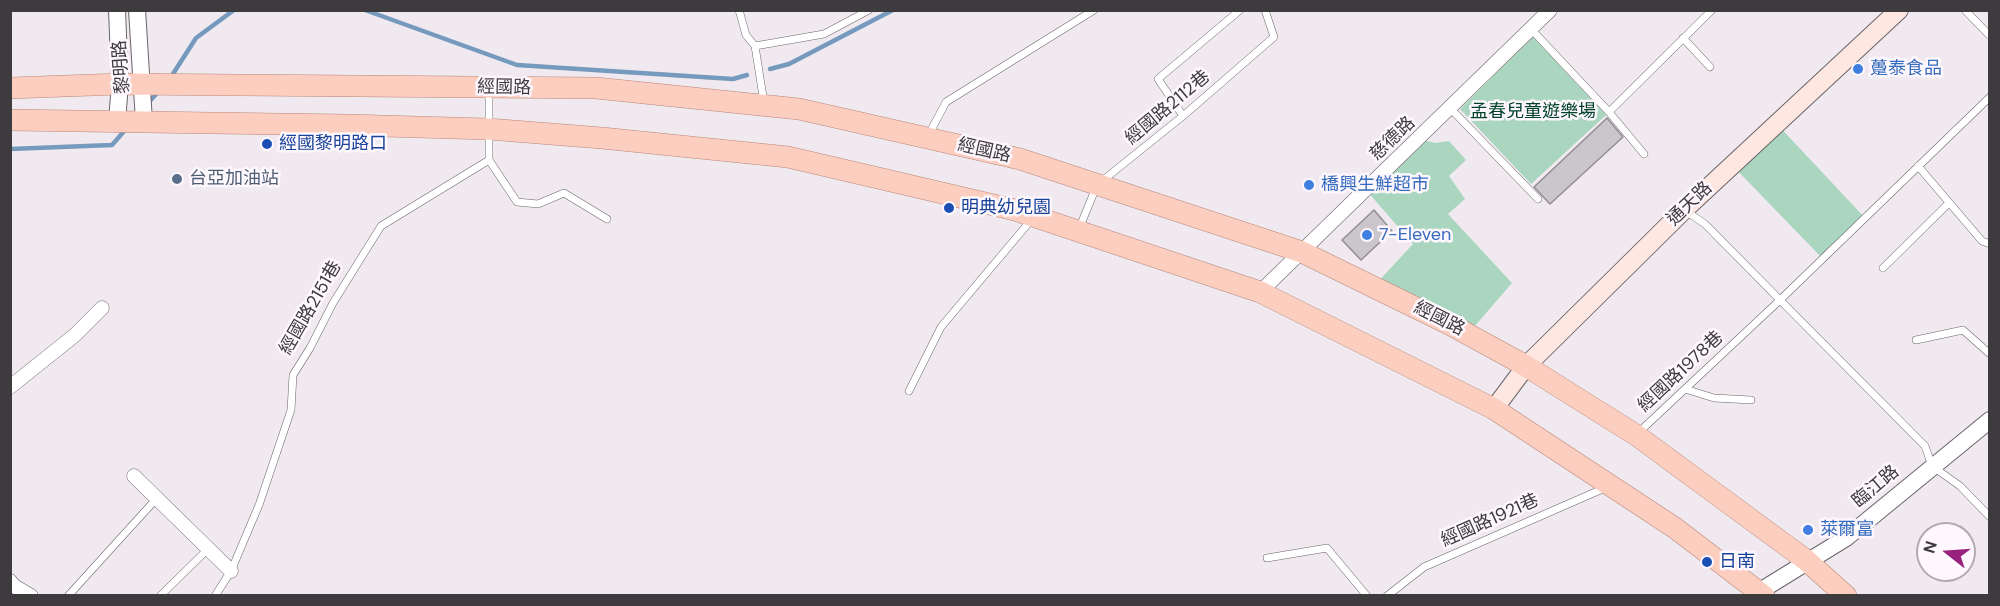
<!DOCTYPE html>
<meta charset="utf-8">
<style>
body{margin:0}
#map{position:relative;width:2000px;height:606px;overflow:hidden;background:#f0eaf0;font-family:"DM Sans",sans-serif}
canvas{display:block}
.frame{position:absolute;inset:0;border:12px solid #3e3b3e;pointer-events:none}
.north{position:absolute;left:1916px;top:522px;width:60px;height:60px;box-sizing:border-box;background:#fef8fe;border:2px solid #b1acb1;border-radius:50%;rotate:287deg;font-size:16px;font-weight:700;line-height:24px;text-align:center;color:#3e3b3e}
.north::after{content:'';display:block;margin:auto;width:21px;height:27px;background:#98217d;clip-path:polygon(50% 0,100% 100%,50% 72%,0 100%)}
</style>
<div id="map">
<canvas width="2000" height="606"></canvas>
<div class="frame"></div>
<div class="north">N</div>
</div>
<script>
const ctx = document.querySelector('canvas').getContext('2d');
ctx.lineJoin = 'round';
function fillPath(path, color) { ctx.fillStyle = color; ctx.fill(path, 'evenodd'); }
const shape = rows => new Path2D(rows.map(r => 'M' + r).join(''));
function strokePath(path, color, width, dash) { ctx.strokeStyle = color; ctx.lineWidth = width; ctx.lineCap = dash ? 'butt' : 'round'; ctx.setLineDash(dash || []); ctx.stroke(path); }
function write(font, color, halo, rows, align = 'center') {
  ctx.font = font + ' "DM Sans","Noto Sans TC",sans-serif'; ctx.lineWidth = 5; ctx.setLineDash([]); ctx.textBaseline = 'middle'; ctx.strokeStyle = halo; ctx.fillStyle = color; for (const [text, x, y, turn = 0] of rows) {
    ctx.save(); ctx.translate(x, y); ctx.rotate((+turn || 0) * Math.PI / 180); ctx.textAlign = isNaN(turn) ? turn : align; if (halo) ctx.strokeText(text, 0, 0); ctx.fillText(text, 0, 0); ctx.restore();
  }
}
fillPath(shape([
 [1533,37,1606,115,1531,184,1460,109],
 [1776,123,1865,218,1823,259,1731,164],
 [1418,139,1435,143,1449,141,1466,160,1449,176,1465,199,1448,214,1512,283,1468,334,1374,286,1413,244,1366,190]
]), '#aad5be');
strokePath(shape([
 [365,10,517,65,733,79,747,75],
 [770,69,789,64,893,10],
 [171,77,196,38,234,10],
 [147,104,160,90],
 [10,149,112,145,126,129]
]), '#759abe', 4.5);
const building = shape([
 [1607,118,1623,137,1550,204,1534,187,1607,118],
 [1374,210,1392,231,1361,260,1342,240,1374,210]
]);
fillPath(building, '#cbc6cb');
strokePath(building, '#928d92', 1.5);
const service = shape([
 [739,10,746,35,755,46,764,103],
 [1965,10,1990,36],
 [1531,29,1609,112,1712,10],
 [1683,38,1710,67],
 [755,46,824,34,869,10],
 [1990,97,1780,300,1925,446,1932,466,1960,486,1990,517],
 [1450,108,1538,199],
 [1609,112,1644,154],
 [1183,116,1158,79,1240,10],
 [928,136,946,102,1094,10],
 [489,160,517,202,538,204,564,193,607,219],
 [1918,166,1982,241,1990,244],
 [1079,229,1097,185,1183,116,1274,37,1265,10],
 [1883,268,1949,203],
 [1916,340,1963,330,1990,354],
 [1685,389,1714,398,1751,400],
 [909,391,941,327,1032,219],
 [1638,433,1780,300,1705,224,1686,211],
 [1267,558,1327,548,1367,596],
 [68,596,157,498],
 [160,596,207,550],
 [215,596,231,571,259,505,291,410,293,375,310,348,333,303,381,226,489,160,489,90],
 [1387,596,1424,567,1607,487]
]);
const minor = shape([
 [1260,292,1550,10],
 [10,387,75,335,102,308],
 [134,476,231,571],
 [10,581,14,586,31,596]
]);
const tertiary = shape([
 [117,10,120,84,117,121],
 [137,10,144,121],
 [1752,596,1846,538,1990,420]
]);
const secondary = shape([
 [1494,409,1526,366,1684,210,1899,10]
]);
const primary = shape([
 [10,88,120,84,596,88,799,109,1020,159,1302,252,1451,325,1526,366,1636,435,1806,560,1846,596],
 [10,120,348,125,488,129,602,138,788,157,1015,210,1260,292,1494,409,1675,528,1764,596]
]);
strokePath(service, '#6a656a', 8);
strokePath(minor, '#6a656a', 15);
strokePath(tertiary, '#6a656a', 18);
strokePath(secondary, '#6a656a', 20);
strokePath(primary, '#b88677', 22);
strokePath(service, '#fff', 7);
strokePath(minor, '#fff', 14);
strokePath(tertiary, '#fff', 16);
strokePath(secondary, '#fde7e0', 18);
strokePath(primary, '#fbcec0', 21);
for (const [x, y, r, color] of [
 [1858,69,6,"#3f7fe0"],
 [267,144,6,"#1a4fb4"],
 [177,179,6,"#5c6f8a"],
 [1309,185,6,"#3f7fe0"],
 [949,208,6,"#1a4fb4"],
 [1367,235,6,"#3f7fe0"],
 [1808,530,6,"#3f7fe0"],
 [1707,562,6,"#1a4fb4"]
]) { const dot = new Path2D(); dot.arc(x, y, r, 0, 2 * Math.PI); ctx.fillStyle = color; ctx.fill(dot); strokePath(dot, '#fef8fe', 2); }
write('18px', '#3e3b3e', '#fef8fe', [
 ["黎明路",122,67,-94],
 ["經國路",504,88,1],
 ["經國路2112巷",1168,108,-40],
 ["慈德路",1393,139,-44],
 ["經國路",984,151,13],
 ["通天路",1690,204,-44],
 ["經國路2151巷",311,308,-60],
 ["經國路",1439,319,27],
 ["經國路1978巷",1681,372,-43],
 ["臨江路",1876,487,-40],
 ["經國路1921巷",1490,521,-24]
]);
write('18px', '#366cbe', '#fef8fe', [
 ["躉泰食品",1870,69],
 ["橋興生鮮超市",1321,185],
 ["7-Eleven",1379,235],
 ["萊爾富",1820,530]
], 'left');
write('18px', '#01422b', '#fef8fe', [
 ["孟春兒童遊樂場",1533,112]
]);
write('18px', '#164399', '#fef8fe', [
 ["經國黎明路口",279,144],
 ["明典幼兒園",961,208],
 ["日南",1719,562]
], 'left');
write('18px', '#4e5e75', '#fef8fe', [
 ["台亞加油站",189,179]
], 'left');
</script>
